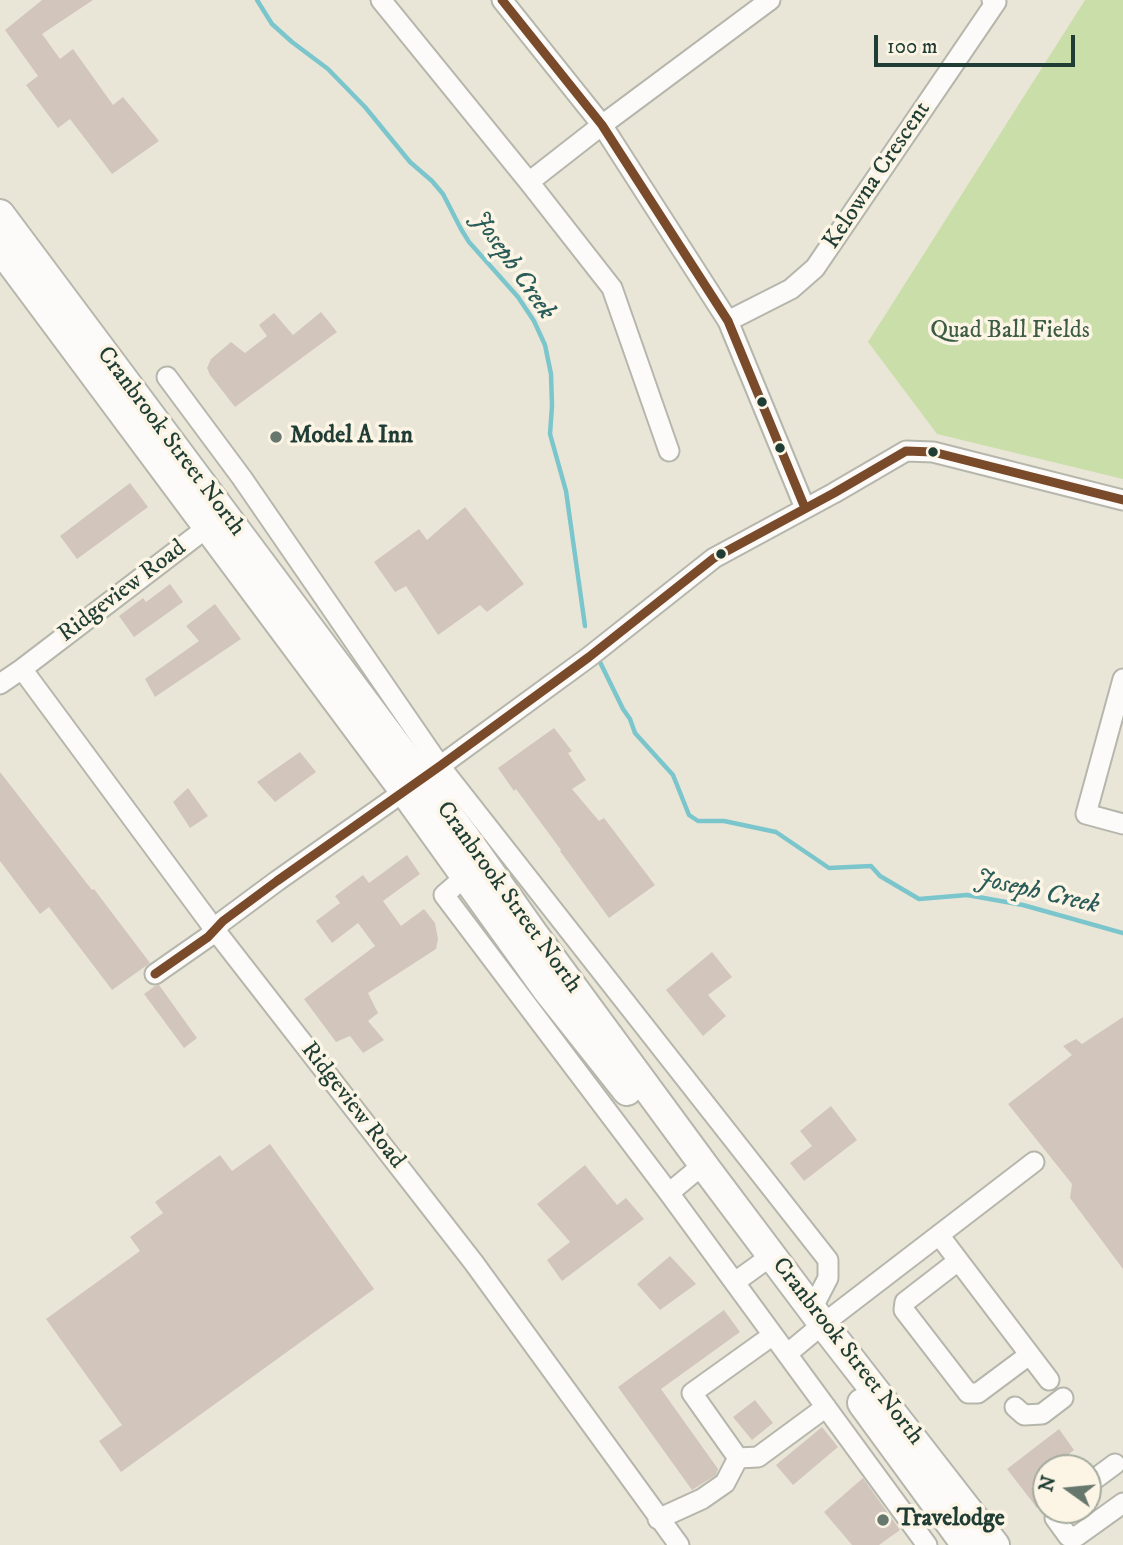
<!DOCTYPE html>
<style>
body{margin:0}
#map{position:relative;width:1123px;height:1545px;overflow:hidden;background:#eae6d7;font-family:"IM FELL DW Pica",serif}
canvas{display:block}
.north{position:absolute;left:1032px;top:1454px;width:70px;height:70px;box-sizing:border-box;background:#fcf5e5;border:2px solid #a4ab9e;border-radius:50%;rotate:285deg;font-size:19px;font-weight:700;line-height:28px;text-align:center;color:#1f3d34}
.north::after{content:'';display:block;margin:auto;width:24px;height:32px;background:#66786d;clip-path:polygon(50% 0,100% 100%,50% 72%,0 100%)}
.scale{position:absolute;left:874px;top:35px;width:201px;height:32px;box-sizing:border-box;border:4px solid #1f3d34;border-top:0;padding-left:9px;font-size:21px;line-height:24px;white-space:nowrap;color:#1f3d34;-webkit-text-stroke:5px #fcf5e5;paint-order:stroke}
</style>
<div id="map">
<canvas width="1123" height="1545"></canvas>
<div class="north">N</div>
<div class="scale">100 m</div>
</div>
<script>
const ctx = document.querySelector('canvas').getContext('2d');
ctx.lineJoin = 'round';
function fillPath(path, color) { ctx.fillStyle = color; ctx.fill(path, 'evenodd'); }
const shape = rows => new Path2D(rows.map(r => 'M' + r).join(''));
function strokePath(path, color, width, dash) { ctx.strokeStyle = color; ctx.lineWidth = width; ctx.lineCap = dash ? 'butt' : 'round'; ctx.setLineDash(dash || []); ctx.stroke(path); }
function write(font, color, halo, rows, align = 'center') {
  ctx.font = font + ' "IM FELL DW Pica",serif'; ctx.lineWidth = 7; ctx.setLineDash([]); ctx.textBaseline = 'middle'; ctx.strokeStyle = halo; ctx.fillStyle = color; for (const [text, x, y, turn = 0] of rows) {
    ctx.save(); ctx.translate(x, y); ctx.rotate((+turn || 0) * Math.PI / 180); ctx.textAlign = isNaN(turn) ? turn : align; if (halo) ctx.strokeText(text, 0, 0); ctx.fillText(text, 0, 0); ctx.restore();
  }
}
fillPath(shape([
 [1085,0,1123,0,1123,479,937,434,868,342]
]), '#c9dea9');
strokePath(shape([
 [257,0,272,24,292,42,328,69,365,107,410,162,432,181,443,194,461,229,469,242,518,297,534,321,545,345,551,374,552,406,550,434,566,491,585,626],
 [598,658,623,709,630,719,635,733,673,775,689,815,698,821,724,821,776,832,829,868,871,866,880,876,919,899,967,895,1023,905,1123,933]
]), '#7bc6cc', 4.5);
fillPath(shape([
 [42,0,93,0,42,34,60,59,73,49,113,105,123,97,159,141,112,174,70,119,58,128,26,85,38,76,5,30],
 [321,312,337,332,235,407,210,375,207,368,211,359,231,342,245,353,267,336,259,325,274,313,293,335],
 [130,483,148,507,77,559,60,536],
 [465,507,524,584,487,612,480,605,438,635,406,586,395,592,374,562,419,529,427,540],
 [170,584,183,602,134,637,119,616,143,598,146,602],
 [215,604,241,639,155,697,145,679,199,641,186,626],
 [554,728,572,751,568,753,586,780,572,789,599,821,604,818,655,885,609,918,560,851,561,850,516,789,514,791,498,768],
 [300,752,316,772,275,802,257,782],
 [0,772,92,890,94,889,150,963,112,990,49,907,40,914,0,861],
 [188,788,208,816,190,828,173,802],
 [407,855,420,874,383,901,401,926,424,909,435,923,438,939,436,949,368,993,378,1013,368,1021,384,1040,363,1053,350,1036,336,1042,304,999,375,946,358,923,332,943,316,921,340,903,335,896,363,875,369,883],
 [712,952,732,977,708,995,726,1016,703,1036,666,990],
 [159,985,197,1038,184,1048,144,994,155,986],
 [1123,1017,1123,1269,1070,1198,1072,1184,1008,1104,1072,1055,1063,1046,1076,1039,1082,1044],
 [831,1106,857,1140,804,1181,790,1163,812,1146,800,1131],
 [270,1144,374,1289,121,1472,99,1441,122,1425,46,1319,140,1251,130,1237,163,1213,155,1202,220,1155,232,1171],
 [585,1165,617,1205,626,1198,644,1219,562,1281,547,1260,570,1242,537,1204],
 [670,1256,696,1284,660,1310,637,1284],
 [724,1310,740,1332,661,1389,718,1469,716,1475,692,1490,618,1387],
 [755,1400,773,1423,752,1440,733,1417],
 [822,1427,838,1447,793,1485,776,1465],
 [1059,1429,1074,1450,1065,1457,1071,1468,1046,1468,1046,1501,1037,1508,1007,1469],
 [863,1478,900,1530,879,1545,852,1545,824,1512]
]), '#d2c5bc');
const minor = shape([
 [381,0,529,182,612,288,669,451],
 [502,0,602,125,728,321,805,508],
 [529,182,602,125,770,0],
 [728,321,791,289,815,268,996,2,992,0],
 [167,377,242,478,440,766,828,1260,828,1278,812,1309],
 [22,669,215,930,474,1263,679,1545],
 [1123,679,1086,814,1123,824],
 [0,684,22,669,217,520],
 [466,876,444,895,669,1193,927,1545],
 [155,974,208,937,223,921,277,881,440,766,589,657,714,558,834,493,906,451,933,452,1123,500],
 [669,1193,693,1173],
 [939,1235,1049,1380],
 [958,1261,905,1302,904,1310,968,1393,978,1393,1029,1355],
 [735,1282,760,1264],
 [773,1335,692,1393,738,1458,758,1457,826,1407],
 [787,1354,823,1324,1034,1162],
 [1015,1407,1024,1415,1042,1414,1063,1398],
 [1088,1484,1115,1464],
 [1057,1510,1055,1518,1068,1536,1077,1536,1123,1503],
 [658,1519,702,1499,725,1483,738,1458]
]);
const highway = shape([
 [0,214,466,838,533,933,708,1171,823,1324,995,1545],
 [0,248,404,791,547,990,627,1091],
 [862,1403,966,1545]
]);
strokePath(minor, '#b5b6ac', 23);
strokePath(highway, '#b5b6ac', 32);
strokePath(minor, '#fcfbf9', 19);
strokePath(highway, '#fcfbf9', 28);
strokePath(shape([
 [502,0,602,125,728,321,805,508],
 [155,974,208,937,223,921,277,881,440,766,589,657,714,558,834,493,906,451,933,452,1123,500]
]), '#7a4b2a', 9);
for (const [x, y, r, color] of [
 [762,402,6,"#1f3d34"],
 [276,437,7,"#66786d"],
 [780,448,6,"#1f3d34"],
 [933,452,6,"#1f3d34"],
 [721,554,6,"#1f3d34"],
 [883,1520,7,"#66786d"]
]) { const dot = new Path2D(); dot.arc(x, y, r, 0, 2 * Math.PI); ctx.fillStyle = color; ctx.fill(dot); strokePath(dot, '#fcf5e5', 2.5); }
write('24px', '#1f3d34', '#fcf5e5', [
 ["Kelowna Crescent",878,176,-56],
 ["Cranbrook Street North",170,442,53],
 ["Ridgeview Road",123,592,-37],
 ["Cranbrook Street North",508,898,54],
 ["Ridgeview Road",352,1106,52],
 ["Cranbrook Street North",847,1352,52]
]);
write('24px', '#3c5c44', '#fcf5e5', [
 ["Quad Ball Fields",1010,332]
]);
write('bold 24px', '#1f3d34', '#fcf5e5', [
 ["Model A Inn",290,437],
 ["Travelodge",897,1520]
], 'left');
write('italic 26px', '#2a5c59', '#fcf5e5', [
 ["Joseph Creek",512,266,55],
 ["Joseph Creek",1037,893,13]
]);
</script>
